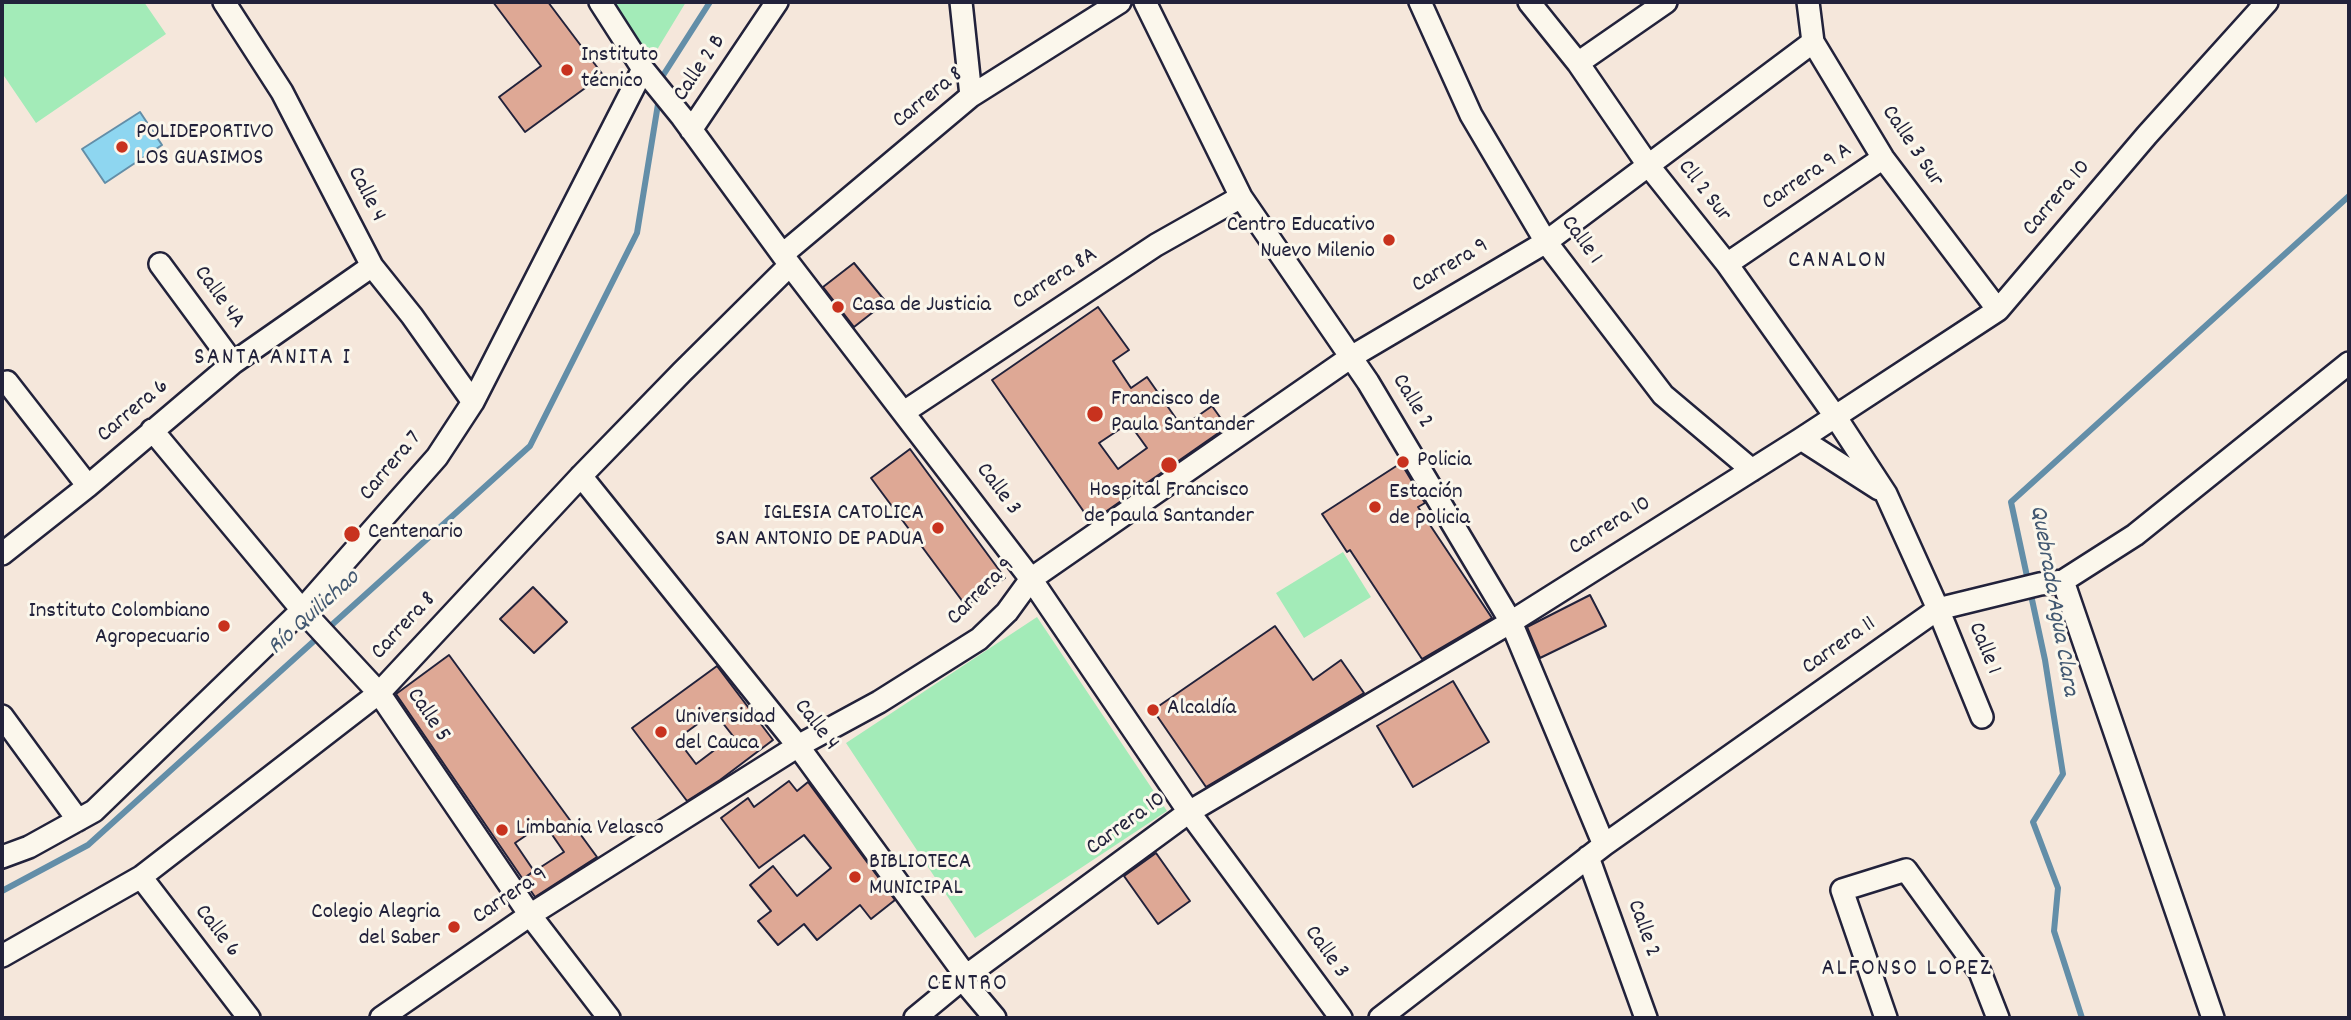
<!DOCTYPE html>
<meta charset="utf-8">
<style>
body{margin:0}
#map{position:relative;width:2351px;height:1020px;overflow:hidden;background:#f5e7db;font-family:Dekko,sans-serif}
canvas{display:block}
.frame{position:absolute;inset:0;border:4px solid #22223b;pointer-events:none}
</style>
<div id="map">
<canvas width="2351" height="1020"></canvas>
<div class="frame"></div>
</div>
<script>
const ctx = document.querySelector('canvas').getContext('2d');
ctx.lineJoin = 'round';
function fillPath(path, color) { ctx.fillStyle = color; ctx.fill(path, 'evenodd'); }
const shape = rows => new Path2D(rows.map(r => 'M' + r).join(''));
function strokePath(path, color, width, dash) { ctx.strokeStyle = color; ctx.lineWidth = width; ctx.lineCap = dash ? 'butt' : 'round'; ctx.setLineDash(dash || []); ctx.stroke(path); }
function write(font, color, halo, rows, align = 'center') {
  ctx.font = font + ' Dekko,sans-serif'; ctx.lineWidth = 6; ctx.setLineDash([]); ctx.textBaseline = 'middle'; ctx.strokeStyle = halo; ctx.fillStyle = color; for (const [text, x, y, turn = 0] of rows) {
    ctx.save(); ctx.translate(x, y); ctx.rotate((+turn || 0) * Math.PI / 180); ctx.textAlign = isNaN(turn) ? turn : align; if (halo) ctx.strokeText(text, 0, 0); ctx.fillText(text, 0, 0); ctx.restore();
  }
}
fillPath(shape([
 [2,2,144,2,166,34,36,123,2,73],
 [604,2,686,2,649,63],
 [1343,552,1371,597,1304,638,1276,593],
 [1037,617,1167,811,975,938,846,743]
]), '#a3ebb8');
const water = shape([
 [140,112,162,145,105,183,82,149,140,112]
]);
fillPath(water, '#8ed6f0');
strokePath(water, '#638ea8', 2);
strokePath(shape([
 [661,84,662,77,710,2],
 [2,891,88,845,530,446,637,233,659,98],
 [2082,1018,2054,931,2058,888,2033,822,2063,774,2045,660,2011,502,2349,196]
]), '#638ea8', 6);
const building = shape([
 [493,2,548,2,603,75,525,132,499,97,541,66,493,2],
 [854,263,886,302,854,327,823,287,854,263],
 [1098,307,1129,350,1113,361,1131,388,1147,377,1182,427,1212,406,1227,427,1091,522,992,380,1098,307],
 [1129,423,1147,448,1118,469,1099,443,1129,423],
 [910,449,1005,578,966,606,871,478,910,449],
 [1401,463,1425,503,1418,507,1492,618,1422,659,1350,550,1347,552,1322,514,1401,463],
 [533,587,567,622,534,653,500,619,533,587],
 [1590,595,1606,626,1540,658,1527,627,1590,595],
 [1275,626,1313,680,1341,660,1364,693,1206,787,1153,710,1275,626],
 [449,655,597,857,535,897,396,694,449,655],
 [544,823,564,852,524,878,534,871,515,843,544,823],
 [717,666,773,740,720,780,687,801,632,728,717,666],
 [714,712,733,736,696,764,677,739,714,712],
 [1453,681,1489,742,1413,787,1377,726,1453,681],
 [789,781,797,791,808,782,895,900,871,919,860,905,817,940,804,924,778,945,758,921,771,911,750,885,773,866,797,896,831,868,804,835,759,868,721,818,748,798,754,807,789,781],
 [1156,853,1190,901,1158,924,1124,876,1156,853]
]);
fillPath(building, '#dea895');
strokePath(building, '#22223b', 2);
const minor = shape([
 [224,2,282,92,372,266,412,316,473,402],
 [600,2,643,69,682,117,790,265,1031,579,1189,812,1341,1018],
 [961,2,971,96],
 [1145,2,1241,197,1368,382,1511,622,1604,845],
 [1420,2,1471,115,1546,242,1663,395,1752,470],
 [1529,2,1578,63,1648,165,1727,264,1835,416,1886,494,1938,609,1982,717],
 [1808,2,1813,42,1883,158,1998,310],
 [1578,63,1666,2],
 [691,130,777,2],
 [783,254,971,96,1120,2],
 [160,264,233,363],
 [1727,264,1883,158],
 [7,382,88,486],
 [904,412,1156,245,1241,197],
 [152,430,302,610,379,693,530,915,609,1018],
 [1801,439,1879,489],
 [581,476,798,746,966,976,968,986,995,1018],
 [2,554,88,486,233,363,372,266],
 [2063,581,2213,1018],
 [2,716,78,820],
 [2,857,29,847,94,811,302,610,437,457,473,402,643,69],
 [1588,857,1646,1018],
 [141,877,249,1018],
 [2,956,141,877,379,693,581,476,682,372,790,265],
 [381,1018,530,915,798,746,879,702,979,639,1007,612,1031,579,1351,357,1546,242,1813,42],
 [915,1018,966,976,1189,812,1511,622,1801,439,1998,310,2147,135,2267,2],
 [1380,1018,1604,845,1938,609,2040,584,2063,581,2135,535,2349,363],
 [1886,1018,1842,890,1906,870,1980,972,1998,1018]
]);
strokePath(minor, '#22223b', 26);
strokePath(minor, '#fbf7ec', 21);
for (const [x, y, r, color] of [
 [567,70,7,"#c8321e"],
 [122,147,7,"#c8321e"],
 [1389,240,7,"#c8321e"],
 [838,307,7,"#c8321e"],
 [1095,414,9,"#c8321e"],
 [1403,462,7,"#c8321e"],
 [1169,465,9,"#c8321e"],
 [1375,507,7,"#c8321e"],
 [938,528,7,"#c8321e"],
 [352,534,9,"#c8321e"],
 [224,626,7,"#c8321e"],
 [1153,710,7,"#c8321e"],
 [661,732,7,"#c8321e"],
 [502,830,7,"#c8321e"],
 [855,877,7,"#c8321e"],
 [454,927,7,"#c8321e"]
]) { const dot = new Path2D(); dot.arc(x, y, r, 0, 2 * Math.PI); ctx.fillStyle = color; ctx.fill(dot); strokePath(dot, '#fbf7ec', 2.5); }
write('23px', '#22223b', '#fbf7ec', [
 ["Instituto",581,57],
 ["técnico",581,83],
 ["POLIDEPORTIVO",136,134],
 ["LOS GUASIMOS",136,160],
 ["Centro Educativo",1375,227,"right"],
 ["Nuevo Milenio",1375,253,"right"],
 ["Casa de Justicia",852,307],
 ["Francisco de",1111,401],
 ["Paula Santander",1111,427],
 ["Policia",1417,462],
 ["Hospital Francisco",1169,492,"center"],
 ["de paula Santander",1169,518,"center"],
 ["Estación",1389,494],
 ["de policia",1389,520],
 ["IGLESIA CATOLICA",924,515,"right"],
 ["SAN ANTONIO DE PADUA",924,541,"right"],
 ["Centenario",368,534],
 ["Instituto Colombiano",210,613,"right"],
 ["Agropecuario",210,639,"right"],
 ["Alcaldía",1167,710],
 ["Universidad",675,719],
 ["del Cauca",675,745],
 ["Limbania Velasco",516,830],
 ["BIBLIOTECA",869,864],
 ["MUNICIPAL",869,890],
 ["Colegio Alegria",440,914,"right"],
 ["del Saber",440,940,"right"]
], 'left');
write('23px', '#22223b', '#fbf7ec', [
 ["Calle 2 B",701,69,-56],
 ["Carrera 8",929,99,-39],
 ["Calle 3 Sur",1911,147,56],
 ["Carrera 9 A",1808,178,-34],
 ["Cll 2 Sur",1703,192,52],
 ["Calle 4",365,195,63],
 ["Carrera 10",2058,199,-50],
 ["Calle 1",1580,241,54],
 ["Carrera 9",1451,267,-31],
 ["Carrera 8A",1056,280,-33],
 ["Calle 4A",218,298,54],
 ["Calle 2",1411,402,59],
 ["Carrera 6",134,412,-40],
 ["Carrera 7",392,467,-50],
 ["Calle 3",997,490,53],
 ["Carrera 10",1611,527,-32],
 ["Carrera 9",982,593,-45],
 ["Carrera 8",405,627,-47],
 ["Carrera 11",1840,647,-35],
 ["Calle 1",1983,649,68],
 ["Calle 5",427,716,56],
 ["Calle 4",815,726,52],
 ["Carrera 10",1127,825,-36],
 ["Carrera 9",511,897,-34],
 ["Calle 2",1642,929,70],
 ["Calle 6",216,932,52],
 ["Calle 3",1325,953,54]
]);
ctx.letterSpacing = '2px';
write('24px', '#22223b', '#fbf7ec', [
 ["CANALON",1838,263],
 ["SANTA ANITA I",273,360],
 ["ALFONSO LOPEZ",1907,971],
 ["CENTRO",968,986]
]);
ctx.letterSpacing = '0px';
write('italic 24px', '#425871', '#fbf7ec', [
 ["Quebrada Agua Clara",2052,601,80],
 ["Río Quilichao",315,614,-42]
]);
</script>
